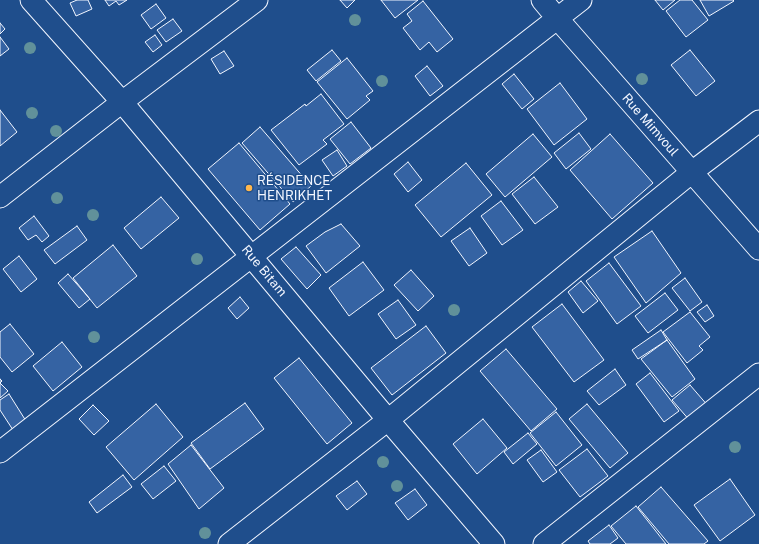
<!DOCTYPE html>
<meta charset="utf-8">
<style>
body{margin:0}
canvas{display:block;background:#1f4e8c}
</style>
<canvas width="759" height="544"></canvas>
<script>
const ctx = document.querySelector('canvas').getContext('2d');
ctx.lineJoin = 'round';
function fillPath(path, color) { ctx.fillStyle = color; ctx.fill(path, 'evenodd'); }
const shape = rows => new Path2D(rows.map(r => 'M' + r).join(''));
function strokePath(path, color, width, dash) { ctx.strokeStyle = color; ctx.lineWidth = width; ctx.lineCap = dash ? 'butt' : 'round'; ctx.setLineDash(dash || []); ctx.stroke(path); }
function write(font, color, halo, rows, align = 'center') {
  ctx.font = font + ' "Public Sans",sans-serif'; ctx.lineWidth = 3; ctx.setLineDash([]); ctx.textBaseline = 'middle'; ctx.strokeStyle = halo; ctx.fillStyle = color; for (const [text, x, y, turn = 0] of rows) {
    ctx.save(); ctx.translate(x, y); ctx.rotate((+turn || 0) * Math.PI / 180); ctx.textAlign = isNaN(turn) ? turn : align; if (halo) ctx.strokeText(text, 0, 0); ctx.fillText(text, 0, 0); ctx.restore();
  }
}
const building = shape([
 [77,0,88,0,92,9,76,16,70,3,77,0],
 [105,0,127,0,119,5,116,1,109,6,105,0],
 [340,0,355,0,347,8,340,0],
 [381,0,418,0,395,18,381,0],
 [655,0,675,0,663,10,655,0],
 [680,0,692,0,708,20,686,37,666,11,680,0],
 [700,0,733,0,734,1,709,16,700,0],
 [423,1,453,39,437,52,429,42,420,50,403,28,412,21,407,14,423,1],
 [156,4,166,18,151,29,141,15,156,4],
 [173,19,182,31,166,42,157,30,173,19],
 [0,23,5,29,0,34,0,23],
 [155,35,162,45,153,52,145,42,155,35],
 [0,37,9,49,0,56,0,37],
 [332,50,341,61,316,81,307,70,332,50],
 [690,50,715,81,696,96,671,65,690,50],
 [224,51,234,66,220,74,211,59,224,51],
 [347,58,373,91,366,96,370,100,347,119,317,82,347,58],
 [427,66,443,86,430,96,415,76,427,66],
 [514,74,534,99,522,109,502,84,514,74],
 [560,83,587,119,554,145,527,109,560,83],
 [321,94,344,124,323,140,327,144,299,165,271,130,305,104,306,106,321,94],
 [0,110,17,132,0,146,0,110],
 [351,122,371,148,350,164,330,139,351,122],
 [260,127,311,186,293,202,242,143,260,127],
 [579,133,591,149,566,169,554,153,579,133],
 [533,134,552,157,505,197,486,174,533,134],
 [610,134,653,183,612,219,570,170,610,134],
 [239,143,290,204,260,230,208,169,239,143],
 [337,150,347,166,333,176,322,160,337,150],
 [408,162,422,180,408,192,394,174,408,162],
 [466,163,492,195,441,237,415,205,466,163],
 [534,177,558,207,535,224,512,194,534,177],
 [161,197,179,218,141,249,124,228,161,197],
 [501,201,523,230,502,245,481,216,501,201],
 [34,216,49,236,42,242,36,235,28,240,19,228,34,216],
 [341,224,360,246,326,273,306,246,325,232,341,224],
 [77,226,87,240,55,264,44,250,77,226],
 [470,228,487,253,469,266,451,241,470,228],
 [652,231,681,273,646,303,614,257,652,231],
 [113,245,137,276,97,308,73,278,113,245],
 [296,247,321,275,307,289,281,259,296,247],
 [19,256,37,279,21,292,3,269,19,256],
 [363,262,384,290,349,316,329,288,363,262],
 [609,263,641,306,617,324,586,281,609,263],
 [411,270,434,296,418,311,394,285,411,270],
 [68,274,90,299,79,308,58,283,68,274],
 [685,278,702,302,690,311,672,288,685,278],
 [581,281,598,301,583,313,568,292,581,281],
 [665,293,678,310,648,333,635,316,665,293],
 [240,297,249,308,237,319,228,308,240,297],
 [398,300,416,325,396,339,378,314,398,300],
 [562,304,604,360,574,382,532,327,562,304],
 [707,305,714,316,705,322,697,312,707,305],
 [690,312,710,337,699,346,703,350,687,363,663,332,690,312],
 [10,324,34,354,12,372,0,357,0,332,10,324],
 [426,326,446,353,392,395,371,368,426,326],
 [661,330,667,340,638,359,632,350,661,330],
 [667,340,695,379,672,397,641,359,667,340],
 [62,342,82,367,53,391,33,366,62,342],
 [506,349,557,409,531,431,480,371,506,349],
 [299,358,352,423,327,444,274,378,299,358],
 [615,369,626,385,599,405,587,391,615,369],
 [650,373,679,411,664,422,636,384,650,373],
 [0,379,2,381,0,383,8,391,0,398,0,379],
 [690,385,709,407,691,422,672,400,690,385],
 [9,394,26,421,13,430,0,410,0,400,9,394],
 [245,403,264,429,210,469,191,443,245,403],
 [156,404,183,437,134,480,106,447,156,404],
 [587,404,628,453,610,468,569,419,587,404],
 [93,405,109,421,94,435,79,419,93,405],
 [556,412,582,445,556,466,530,433,556,412],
 [483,419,507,448,477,474,453,444,483,419],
 [528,433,537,444,513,464,504,452,528,433],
 [191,445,224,488,199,509,168,464,191,445],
 [587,449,608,476,580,497,559,470,587,449],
 [541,450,557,472,543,482,527,460,541,450],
 [164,466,176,481,153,499,141,484,164,466],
 [123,475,132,487,97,513,89,502,123,475],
 [730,479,755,515,720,541,694,505,730,479],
 [357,481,367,494,347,510,336,496,357,481],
 [661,487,708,541,704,544,669,544,638,507,661,487],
 [415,489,427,505,408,520,395,503,415,489],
 [636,506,666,544,626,544,611,526,636,506],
 [609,525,618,538,610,544,590,544,588,541,609,525]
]);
fillPath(building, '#3563a3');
strokePath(building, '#f2f6ff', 1);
const street = shape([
 [31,0,122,102,388,420,494,544],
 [542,0,557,18,759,249],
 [0,197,122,102,257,0],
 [0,452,581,0],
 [229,544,388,420,692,172,759,121],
 [544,544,759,374]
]);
strokePath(street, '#f2f6ff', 23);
strokePath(street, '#1f4e8c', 21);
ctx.fillStyle = '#61919a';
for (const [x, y] of [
 [355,20],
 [30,48],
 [642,79],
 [382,81],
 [32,113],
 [56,131],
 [57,198],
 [93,215],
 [197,259],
 [454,310],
 [94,337],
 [735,447],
 [383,462],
 [397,486],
 [205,533]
]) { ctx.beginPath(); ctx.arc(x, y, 6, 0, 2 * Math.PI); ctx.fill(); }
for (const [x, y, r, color] of [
 [249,188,4,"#ffb74d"]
]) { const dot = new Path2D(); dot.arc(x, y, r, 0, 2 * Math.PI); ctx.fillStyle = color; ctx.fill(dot); strokePath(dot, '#1f4e8c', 1.5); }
write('13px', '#f2f6ff', '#1f4e8c', [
 ["Rue Mimvoul",650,125,49],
 ["Rue Bitam",264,271,50]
]);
write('13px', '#f2f6ff', '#1f4e8c', [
 ["RÉSIDENCE",257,181],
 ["HENRIKHET",257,196]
], 'left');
</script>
